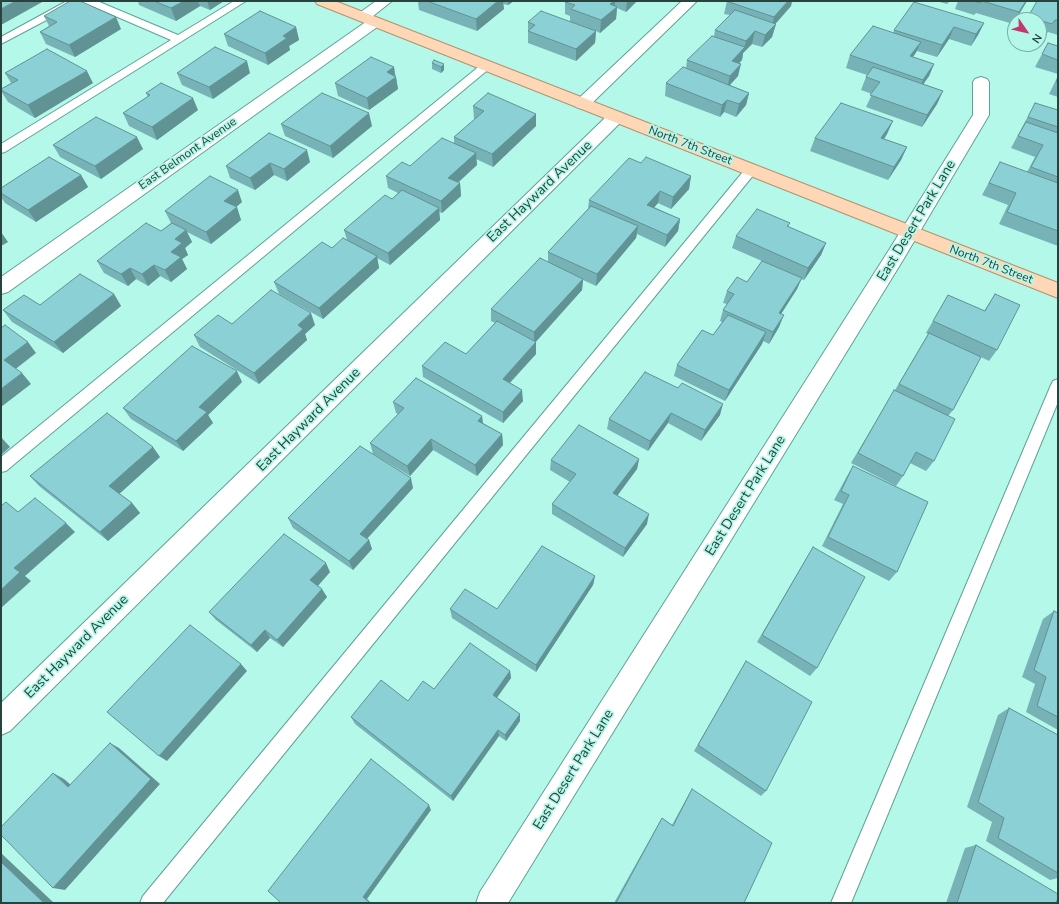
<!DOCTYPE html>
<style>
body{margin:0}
#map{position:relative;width:1059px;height:904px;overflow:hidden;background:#b4f8ea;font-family:"Nunito Sans",sans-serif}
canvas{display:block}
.frame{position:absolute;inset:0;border:2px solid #27433d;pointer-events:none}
.north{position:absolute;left:1007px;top:12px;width:40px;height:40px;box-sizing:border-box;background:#b4f8ea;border:1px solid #7cb0a5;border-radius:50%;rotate:124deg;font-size:11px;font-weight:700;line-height:16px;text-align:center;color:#27433d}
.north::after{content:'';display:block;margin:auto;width:14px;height:18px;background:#c2376e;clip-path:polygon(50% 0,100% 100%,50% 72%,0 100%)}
</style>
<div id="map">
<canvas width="1059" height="904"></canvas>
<div class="frame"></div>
<div class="north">N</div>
</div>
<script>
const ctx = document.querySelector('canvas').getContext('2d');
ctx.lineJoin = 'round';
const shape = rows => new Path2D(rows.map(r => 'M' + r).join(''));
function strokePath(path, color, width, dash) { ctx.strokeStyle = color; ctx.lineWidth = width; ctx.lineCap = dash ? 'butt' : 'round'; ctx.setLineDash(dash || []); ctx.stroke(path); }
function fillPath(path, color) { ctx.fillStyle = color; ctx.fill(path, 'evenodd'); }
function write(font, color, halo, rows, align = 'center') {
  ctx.font = font + ' "Nunito Sans",sans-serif'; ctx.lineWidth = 3.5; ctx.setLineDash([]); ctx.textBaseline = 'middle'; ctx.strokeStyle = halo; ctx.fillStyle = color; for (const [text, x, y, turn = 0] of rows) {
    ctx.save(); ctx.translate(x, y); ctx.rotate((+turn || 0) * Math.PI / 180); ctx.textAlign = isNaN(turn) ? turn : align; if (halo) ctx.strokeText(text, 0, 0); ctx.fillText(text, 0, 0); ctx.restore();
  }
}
const service = shape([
 [67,1,97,1,178,35,234,1,246,1,5,152,1,153,1,144,171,40,92,6,73,6,1,44,1,37,67,1],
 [486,63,490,64,491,66,490,68,6,471,1,472,1,457,482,64,486,63],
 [751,166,755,167,757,170,755,173,163,903,140,903,143,896,747,167,751,166],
 [1058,379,1058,402,851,903,831,903,1051,385,1053,381,1058,379]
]);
const minor = shape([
 [376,1,392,1,368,20,363,21,358,20,356,17,358,14,376,1],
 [682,1,697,1,588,107,582,109,576,107,574,104,576,101,682,1],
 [375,18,380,19,382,22,380,25,8,292,1,294,1,277,370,19,375,18],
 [981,77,987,79,989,82,989,115,903,260,508,903,476,903,480,892,889,250,973,115,973,82,975,79,981,77],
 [616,112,622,113,624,117,622,121,10,731,1,735,1,703,610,113,616,112]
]);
const primary = shape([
 [315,1,335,1,1058,283,1058,298,317,4,315,1]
]);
strokePath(service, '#60a296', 2);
strokePath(minor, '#60a296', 2);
strokePath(primary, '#b3926d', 2);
fillPath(service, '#fff');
fillPath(minor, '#fff');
fillPath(primary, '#fed7b7');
fillPath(shape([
 [138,1,224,1,210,10,200,6,176,21,139,5],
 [418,1,514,1,508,5,503,4,504,9,477,31,419,10],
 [566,1,637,1,626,12,617,8,616,19,600,33,596,31,595,43,576,61,528,43,528,22,570,21,570,16,565,14,565,2],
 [727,1,792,1,791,6,775,24,776,24,772,37,762,47,752,44,743,53,742,60,739,63,738,76,730,85,749,93,746,105,736,117,724,112,720,117,665,96,666,83,686,68,687,60,714,36,715,30,730,15,724,14],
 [936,1,950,1,947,4],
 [958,1,1027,1,1016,20,1015,20,1015,21,1013,24,976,13,974,15,955,9],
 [1058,1,1058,35,1048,32,1045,36,1039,34,1039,20,1026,20,1028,17],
 [44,16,121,29,75,57,46,44,40,32,49,26],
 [984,23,978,35,971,46,949,39,937,57,917,51,913,57,934,64,929,76,923,84,943,91,937,104,922,127,866,107,872,94,861,90,866,77,867,75,846,68,850,55,893,33,894,30],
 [296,27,299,40,289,46,290,50,268,65,228,46,224,34],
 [1048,43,1058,46,1058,74,1035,67],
 [432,63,444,64,444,70,441,73,432,69],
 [394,67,398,89,369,110,338,96,335,83],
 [5,73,93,83,35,118,8,102,1,91,1,89,11,83],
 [177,73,250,73,213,99,182,85],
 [1058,76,1058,97,1049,94],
 [146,93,198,110,157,140,129,126,123,113,148,97],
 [1035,103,1058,110,1058,246,999,224,1008,205,982,195,1000,162,1027,172,1035,157,1011,148],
 [473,106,536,114,536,126,493,167,476,159,477,165,458,183,460,183,461,196,442,213,439,212,440,220,390,265,377,258,379,268,323,319,279,294,274,282,332,248,347,240,344,230,392,199,398,193,388,188,386,176,410,166,454,143,454,137,475,119,474,119],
 [281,124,372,126,333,158,285,136],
 [269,133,310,162,287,181,274,175,255,190,230,178,226,166],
 [887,134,884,139,907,147,901,160,888,180,810,151,815,138],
 [53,145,143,149,101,179,60,157],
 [641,163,691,176,689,189,671,209,658,203,654,207,680,219,678,231,665,247,637,234,636,238,596,286,583,280,582,290,535,342,536,354,510,383,523,401,503,423,423,377,422,366,466,354,495,323,491,321,491,309,548,262,548,252,588,209,589,200],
 [81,175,88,187,36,222,5,203,1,197,1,188],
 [242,202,236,207,241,220,211,244,187,232,192,242,185,248,188,255,182,259,187,269,171,282,160,276,148,286,136,279,128,286,104,273,97,261,161,231,171,223,165,211],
 [790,223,788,227,826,243,821,255,804,280,801,279,797,289,781,314,779,327,769,344,763,341,762,344,725,401,674,376,677,365,713,335,722,322,720,321,723,310,727,304,723,303,727,291,747,282,762,261,732,248,736,236],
 [114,294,121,306,63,353,12,322,3,310],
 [995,294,997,350,989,361,981,357,953,410,948,416,934,461,926,471,910,463,903,476,896,486,851,463,888,401,895,390,928,334,926,333,948,295,984,311],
 [232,324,315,325,305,334,307,340,259,384,200,347,194,335],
 [645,372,720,415,701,441,668,423,648,451,607,429,609,419],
 [242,382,208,415,213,423,183,451,131,419,123,408],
 [393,402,482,416,483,423,502,434,503,445,477,476,433,450,410,476,373,454,370,443,398,414,396,413],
 [160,457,119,494,132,503,140,513,108,541,39,486,30,476],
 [639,459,637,469,617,495,647,524,623,557,552,514,552,504,570,482,550,470,551,460],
 [853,466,897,572,889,581,822,546,843,504,834,500,847,476],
 [413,488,367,539,369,540,372,549,353,570,293,528,288,518],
 [813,547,817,668,810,676,757,642],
 [330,572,318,586,327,597,283,647,270,638,257,652,216,620,209,612],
 [595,576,593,585,536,672,452,618,450,609,497,609],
 [1054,611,1058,613,1058,730,1026,712,1035,684,1022,677,1043,619],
 [746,661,766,791,761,796,694,751],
 [510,671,511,678,496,698,520,714,520,721,506,741,499,736,453,801,355,724,351,717,408,701,434,689],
 [1009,708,1058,735,1058,878,1050,880,986,841,992,822,967,807,998,715],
 [692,789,744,903,614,903,659,823,662,818,672,825,689,794],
 [976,845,1056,903,946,903,965,848]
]), '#77b3b6');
fillPath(shape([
 [16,1,44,1,1,25,1,9],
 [184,1,198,1,200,6,176,21,171,8],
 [207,1,224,1,210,10],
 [498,1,503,1,504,9,477,31,476,19],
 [508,1,514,1,508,5],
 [614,1,615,1,615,9,617,7,616,19,600,33,601,20,610,4],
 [627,1,637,1,626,12],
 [788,1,792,1,791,6,771,29,774,17],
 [1026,1,1027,1,1015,20,1019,12],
 [116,17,121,29,75,57,69,45],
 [984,23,978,35,971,46,976,34],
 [776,24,772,37,762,47,765,35],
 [296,27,299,40,289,46,290,50,268,65,265,53,283,36],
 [954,27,949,39,937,57,942,45],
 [596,31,595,43,576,61,576,49],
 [755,31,752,44,743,53,742,60,729,73,732,61,744,48,746,41],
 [921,42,915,54,905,68,910,56],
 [247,61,250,73,213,99,209,87],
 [444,64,444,70,441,73,441,67],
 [741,64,738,76,727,88,730,76],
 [934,64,929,76,918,92,923,80],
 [394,67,395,77,396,77,398,89,369,110,367,98,387,72],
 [87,71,93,83,35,118,28,105],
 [943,91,937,104,922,127,927,115],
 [749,93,746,105,736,117,739,104],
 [193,98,198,110,157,140,152,127],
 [727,100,724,112,720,117,722,105],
 [369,113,372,126,333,158,330,146],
 [536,114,536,126,493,167,492,154],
 [893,121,887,134,876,151,881,138],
 [137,137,143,149,101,179,95,166],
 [907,147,901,160,888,180,894,167],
 [307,150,310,162,287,181,284,169],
 [476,153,477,165,449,190,448,178],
 [270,163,274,175,255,190,250,178],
 [81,175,88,187,36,222,28,210],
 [691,176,689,189,671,209,673,197],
 [460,183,461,196,442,213,441,201],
 [238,190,242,202,229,213,224,201],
 [660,191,658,203,646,217,647,205],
 [237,207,241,220,211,244,206,232],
 [439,208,440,220,390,265,388,253],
 [680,219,678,231,665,247,667,235],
 [638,226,636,238,596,286,597,274],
 [186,230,192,242,185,248,188,255,182,259,187,269,171,282,165,270,175,239],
 [1,232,8,242,1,246],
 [826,243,821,255,804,280,808,268],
 [377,256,379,268,323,319,319,308],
 [154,265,160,276,148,286,142,274],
 [130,268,136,279,128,286,121,274],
 [802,278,797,289,774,325,779,313],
 [583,279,582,290,534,344,534,332],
 [114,294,121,306,63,353,54,342],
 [311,313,315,325,305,334,307,340,259,384,254,373,298,325],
 [784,315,779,327,769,344,773,332],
 [766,332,762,344,725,401,729,390],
 [28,342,36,353,13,371,4,360],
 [536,342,536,354,503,390,503,379],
 [237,371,242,382,208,415,213,423,183,451,176,441,199,407],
 [22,373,31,384,1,407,1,389],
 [522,390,523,401,503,423,503,412],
 [723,404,720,415,701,441,705,430],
 [671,413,668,423,648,451,650,441],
 [482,416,483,426,478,421],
 [502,434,503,445,477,476,475,465],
 [1,437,10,447,1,455],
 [431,439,433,450,410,476,407,466],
 [153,447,160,457,117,496,109,486],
 [639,459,637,469,612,503,613,493],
 [411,478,413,488,363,543,360,534],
 [132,503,140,513,108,541,100,532],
 [649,514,647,524,623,557,625,548],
 [66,523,75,532,25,576,31,581,1,608,1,590,14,568],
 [369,540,372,549,353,570,349,561],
 [326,563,330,572,315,589,310,580],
 [595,576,593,585,536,672,536,665],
 [322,589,327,597,283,647,277,640],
 [265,630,270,638,257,652,251,645],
 [241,664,247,671,167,761,159,756],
 [510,671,511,678,494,702,493,695],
 [520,714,520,721,506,741,505,735],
 [498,730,499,736,453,801,451,796],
 [110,743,119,748,160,784,65,890,53,888],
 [53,773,64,779,79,792,68,787],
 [429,805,431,810,367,899,371,903,370,903,363,897],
 [1,853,54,903,44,903,1,862]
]), '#619294');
const building = shape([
 [1,1,16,1,1,9,1,1],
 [70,1,80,1,116,17,69,45,40,32,57,22,44,16,70,1],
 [154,1,184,1,171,8,154,1],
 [427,1,498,1,476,19,427,1],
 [566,1,614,1,610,4,617,7,601,20,571,9,575,5,565,2,566,1],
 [726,1,788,1,774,17,726,1],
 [973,1,981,1,980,3,973,1],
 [982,1,1026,1,1019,12,982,1],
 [1037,1,1058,1,1058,20,1055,20,1052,24,1028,17,1037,1],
 [914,2,984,23,976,34,954,27,942,45,894,30,914,2],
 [735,10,776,24,765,35,755,31,746,41,715,30,735,10],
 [260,11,296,27,283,36,287,38,265,53,224,34,260,11],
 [541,11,596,31,576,49,528,31,535,25,528,22,541,11],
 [873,26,921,42,910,56,934,64,923,80,850,55,873,26],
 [712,36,745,47,732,61,741,64,730,76,687,60,712,36],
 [1048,43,1058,46,1058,60,1042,54,1048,43],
 [215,47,247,61,209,87,177,73,215,47],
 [47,49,87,71,28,105,1,90,1,89,18,80,5,73,47,49],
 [371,57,394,67,387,72,396,77,367,98,335,83,371,57],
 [434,60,444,64,441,67,432,63,434,60],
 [683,67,749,93,739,104,727,100,722,105,666,83,683,67],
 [873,67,943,91,927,115,870,95,880,82,866,77,873,67],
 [1058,77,1058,82,1056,82,1058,77],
 [161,83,193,98,152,127,123,113,150,95,146,93,161,83],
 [322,93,369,113,330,146,281,124,322,93],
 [488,93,536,114,492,154,454,137,484,111,473,106,488,93],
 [841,103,893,121,881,138,907,147,894,167,815,138,841,103],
 [1035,103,1058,110,1058,127,1028,117,1035,103],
 [96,117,137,137,95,166,53,145,96,117],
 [1026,122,1058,133,1058,177,1031,167,1043,145,1018,136,1026,122],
 [269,133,307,150,284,169,270,163,250,178,226,166,269,133],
 [442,138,476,153,448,178,460,183,441,201,386,176,402,162,410,166,442,138],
 [49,157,81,175,28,210,1,193,1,188,49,157],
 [646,157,691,176,673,197,660,191,647,205,680,219,667,235,589,200,629,158,641,163,646,157],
 [1000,162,1058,183,1058,231,1007,212,1016,193,989,183,1000,162],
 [210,176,238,190,224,201,237,207,206,232,165,211,210,176],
 [402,190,439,208,388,253,344,230,385,195,392,199,402,190],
 [591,206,638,226,597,274,548,252,591,206],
 [757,209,790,223,787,226,826,243,808,268,736,236,757,209],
 [146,223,161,231,172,223,186,230,175,239,182,243,171,252,181,257,165,270,154,265,142,274,130,268,121,274,97,261,146,223],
 [343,238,377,256,319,308,274,282,322,242,332,248,343,238],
 [540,258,583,279,534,332,491,309,540,258],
 [762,261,802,278,779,313,784,315,773,332,723,310,734,294,727,291,737,277,747,282,762,261],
 [80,274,114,294,54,342,3,310,24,295,40,305,80,274],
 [271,290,311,313,298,325,303,329,254,373,194,335,218,315,232,324,271,290],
 [995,294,1020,305,997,350,933,321,948,295,985,311,995,294],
 [728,315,766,332,729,390,677,365,702,330,713,335,728,315],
 [497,321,536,342,503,379,522,390,503,412,422,366,445,342,466,354,497,321],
 [5,325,28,342,4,360,22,373,1,389,1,328,5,325],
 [929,333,981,357,953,410,899,384,929,333],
 [192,346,237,371,199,407,207,412,176,441,123,408,192,346],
 [645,372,678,388,682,383,723,404,705,430,671,413,650,441,609,419,645,372],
 [416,378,482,416,478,421,502,434,475,465,431,439,407,466,370,443,404,408,393,402,416,378],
 [894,390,955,419,934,461,916,452,903,476,858,453,894,390],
 [107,413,153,447,109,486,132,503,100,532,30,476,107,413],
 [579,425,639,459,613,493,649,514,625,548,552,504,576,474,551,460,579,425],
 [360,446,411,478,360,534,369,540,349,561,288,518,360,446],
 [853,466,928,502,897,572,828,537,849,495,841,491,853,466],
 [35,498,66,523,14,568,20,572,1,590,1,506,6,502,18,512,35,498],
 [284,534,326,563,310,580,322,589,277,640,265,630,251,645,209,612,284,534],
 [542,546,595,576,536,665,450,609,465,589,497,609,542,546],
 [813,547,865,577,817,668,762,635,813,547],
 [1054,611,1058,613,1058,717,1037,706,1046,677,1034,670,1054,611],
 [190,625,241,664,159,756,107,712,190,625],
 [470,643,510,671,493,695,520,714,505,735,498,730,451,796,351,717,381,680,408,701,423,681,434,689,470,643],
 [746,661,812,702,766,791,698,745,746,661],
 [1009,708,1058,735,1058,873,998,838,1004,818,978,802,1009,708],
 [110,743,151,779,53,888,1,835,1,827,53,773,68,787,110,743],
 [371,759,429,805,363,897,370,903,281,903,268,891,371,759],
 [692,789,772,843,744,903,616,903,662,818,673,826,692,789],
 [976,845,1058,894,1058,898,1056,903,957,903,976,845],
 [1,862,44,903,1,903,1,862]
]);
fillPath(building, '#8ad0d4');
strokePath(building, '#619294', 1);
write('12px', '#27433d', '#b4f8ea', [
 ["North 7th Street",690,146,21],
 ["East Belmont Avenue",188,154,-35],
 ["North 7th Street",991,265,21]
]);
write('14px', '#27433d', '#b4f8ea', [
 ["East Hayward Avenue",540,192,-44],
 ["East Desert Park Lane",917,221,-59],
 ["East Hayward Avenue",309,420,-45],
 ["East Desert Park Lane",746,496,-58],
 ["East Hayward Avenue",77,647,-45],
 ["East Desert Park Lane",574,770,-58]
]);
</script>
